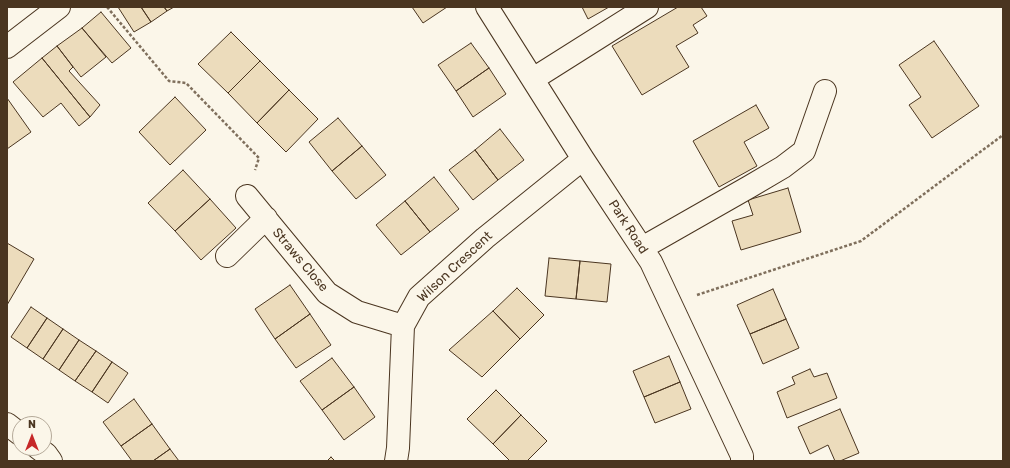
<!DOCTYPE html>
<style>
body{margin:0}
#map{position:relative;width:1010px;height:468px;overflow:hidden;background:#fbf6e9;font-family:Rubik,sans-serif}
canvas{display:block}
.frame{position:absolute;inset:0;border:8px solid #4a3520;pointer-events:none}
.north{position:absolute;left:12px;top:416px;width:40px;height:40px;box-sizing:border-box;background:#fbf6e9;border:1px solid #b4a999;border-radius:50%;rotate:0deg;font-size:11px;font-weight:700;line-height:16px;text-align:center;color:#4a3520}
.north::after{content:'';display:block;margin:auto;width:14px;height:18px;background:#c62828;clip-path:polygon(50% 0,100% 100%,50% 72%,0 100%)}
</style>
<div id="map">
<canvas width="1010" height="468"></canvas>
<div class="frame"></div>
<div class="north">N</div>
</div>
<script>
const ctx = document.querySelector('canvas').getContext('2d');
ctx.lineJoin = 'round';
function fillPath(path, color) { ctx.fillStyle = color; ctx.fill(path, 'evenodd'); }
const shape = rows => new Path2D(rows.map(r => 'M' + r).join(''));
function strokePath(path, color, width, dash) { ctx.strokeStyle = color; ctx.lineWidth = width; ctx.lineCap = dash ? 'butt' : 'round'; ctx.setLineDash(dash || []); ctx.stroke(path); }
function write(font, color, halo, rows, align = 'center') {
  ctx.font = font + ' Rubik,sans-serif'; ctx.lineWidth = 3; ctx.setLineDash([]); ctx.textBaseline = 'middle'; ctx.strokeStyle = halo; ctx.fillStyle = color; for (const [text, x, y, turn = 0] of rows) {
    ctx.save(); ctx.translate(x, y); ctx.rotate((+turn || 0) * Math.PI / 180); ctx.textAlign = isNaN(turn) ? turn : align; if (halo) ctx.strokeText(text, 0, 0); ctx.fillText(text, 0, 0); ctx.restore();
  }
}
const building = shape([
 [118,7,141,7,151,22,134,32,118,7],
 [141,7,164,7,167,11,151,22,141,7],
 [164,7,174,7,167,11,164,7],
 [412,7,447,7,423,23,412,7],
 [582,7,609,7,588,19,582,7],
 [678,7,701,7,707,16,693,25,698,33,676,46,689,67,642,95,612,46,678,7],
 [101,12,131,48,112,63,82,28,101,12],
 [82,28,106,57,81,77,57,46,82,28],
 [231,32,260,61,228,93,198,64,231,32],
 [934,41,979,106,932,138,909,105,921,97,899,65,934,41],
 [471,43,489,68,456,91,438,65,471,43],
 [57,46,73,67,69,71,100,105,90,117,42,58,57,46],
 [42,58,90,117,79,126,61,103,43,117,13,82,42,58],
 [260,61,289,90,257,123,228,93,260,61],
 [489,68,506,94,473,117,456,91,489,68],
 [289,90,318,119,286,152,257,123,289,90],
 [175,97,206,130,170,165,139,132,175,97],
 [7,98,31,132,7,149,7,98],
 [756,105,769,128,744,142,757,166,719,187,693,141,756,105],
 [338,118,362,146,332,171,309,142,338,118],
 [500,129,524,160,498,180,475,150,500,129],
 [362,146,386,175,356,199,332,171,362,146],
 [475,150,498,180,473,200,449,170,475,150],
 [183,170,210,199,175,231,148,203,183,170],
 [434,177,459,209,430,232,405,201,434,177],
 [788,188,801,232,741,250,732,221,753,215,748,200,788,188],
 [210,199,236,228,201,260,175,231,210,199],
 [405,201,430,232,401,255,376,225,405,201],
 [7,243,34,259,7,305,7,243],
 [549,258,580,261,576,299,545,296,549,258],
 [580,261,611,264,607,302,576,299,580,261],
 [290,285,310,314,275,339,255,309,290,285],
 [517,288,544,315,520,339,493,311,517,288],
 [773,289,786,319,750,334,737,305,773,289],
 [31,307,47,318,27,348,11,337,31,307],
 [493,311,520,339,482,377,449,350,493,311],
 [310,314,331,345,296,368,275,339,310,314],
 [47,318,63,329,43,359,27,348,47,318],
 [786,319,799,348,763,364,750,334,786,319],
 [63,329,79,340,59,370,43,359,63,329],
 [79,340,96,351,75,381,59,370,79,340],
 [96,351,112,362,92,392,75,381,96,351],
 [669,356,680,382,644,397,633,371,669,356],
 [332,358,354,387,322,410,300,381,332,358],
 [112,362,128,373,108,403,92,392,112,362],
 [810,369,814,377,827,373,837,398,787,418,777,392,795,384,792,377,810,369],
 [680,382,691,409,655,423,644,397,680,382],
 [354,387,375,417,344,440,322,410,354,387],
 [496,390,521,415,493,444,467,419,496,390],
 [134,399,152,424,121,446,103,422,134,399],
 [840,409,859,453,840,461,835,461,828,445,810,454,798,427,840,409],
 [521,415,547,441,527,461,510,461,493,444,521,415],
 [152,424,170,449,153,461,132,461,121,446,152,424],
 [170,449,179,461,153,461,170,449],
 [331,457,335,461,327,461,331,457]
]);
fillPath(building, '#ecdcbc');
strokePath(building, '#4a3520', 1);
const minor = shape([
 [487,7,583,159,651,262,742,456,742,461],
 [533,79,647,7],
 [247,196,327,293,357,312,403,326],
 [642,248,749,187,783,167,804,151,825,91],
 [227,256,266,218],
 [7,424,20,434],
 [38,448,46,454,51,461],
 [396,461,398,448,403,326,419,297,485,238,583,159]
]);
const major = shape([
 [7,47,59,7]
]);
strokePath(minor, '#4a3520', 24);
strokePath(major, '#4a3520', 24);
strokePath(shape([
 [107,7,169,81,186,83,259,158,255,170],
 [697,295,861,241,1003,135]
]), '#7f6f5c', 2.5, [3, 2]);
strokePath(minor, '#fbf6e9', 22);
strokePath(major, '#fbf6e9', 22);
write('13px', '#4a3520', '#fbf6e9', [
 ["Park Road",628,227,57],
 ["Straws Close",300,260,50],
 ["Wilson Crescent",455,267,-43]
]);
</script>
